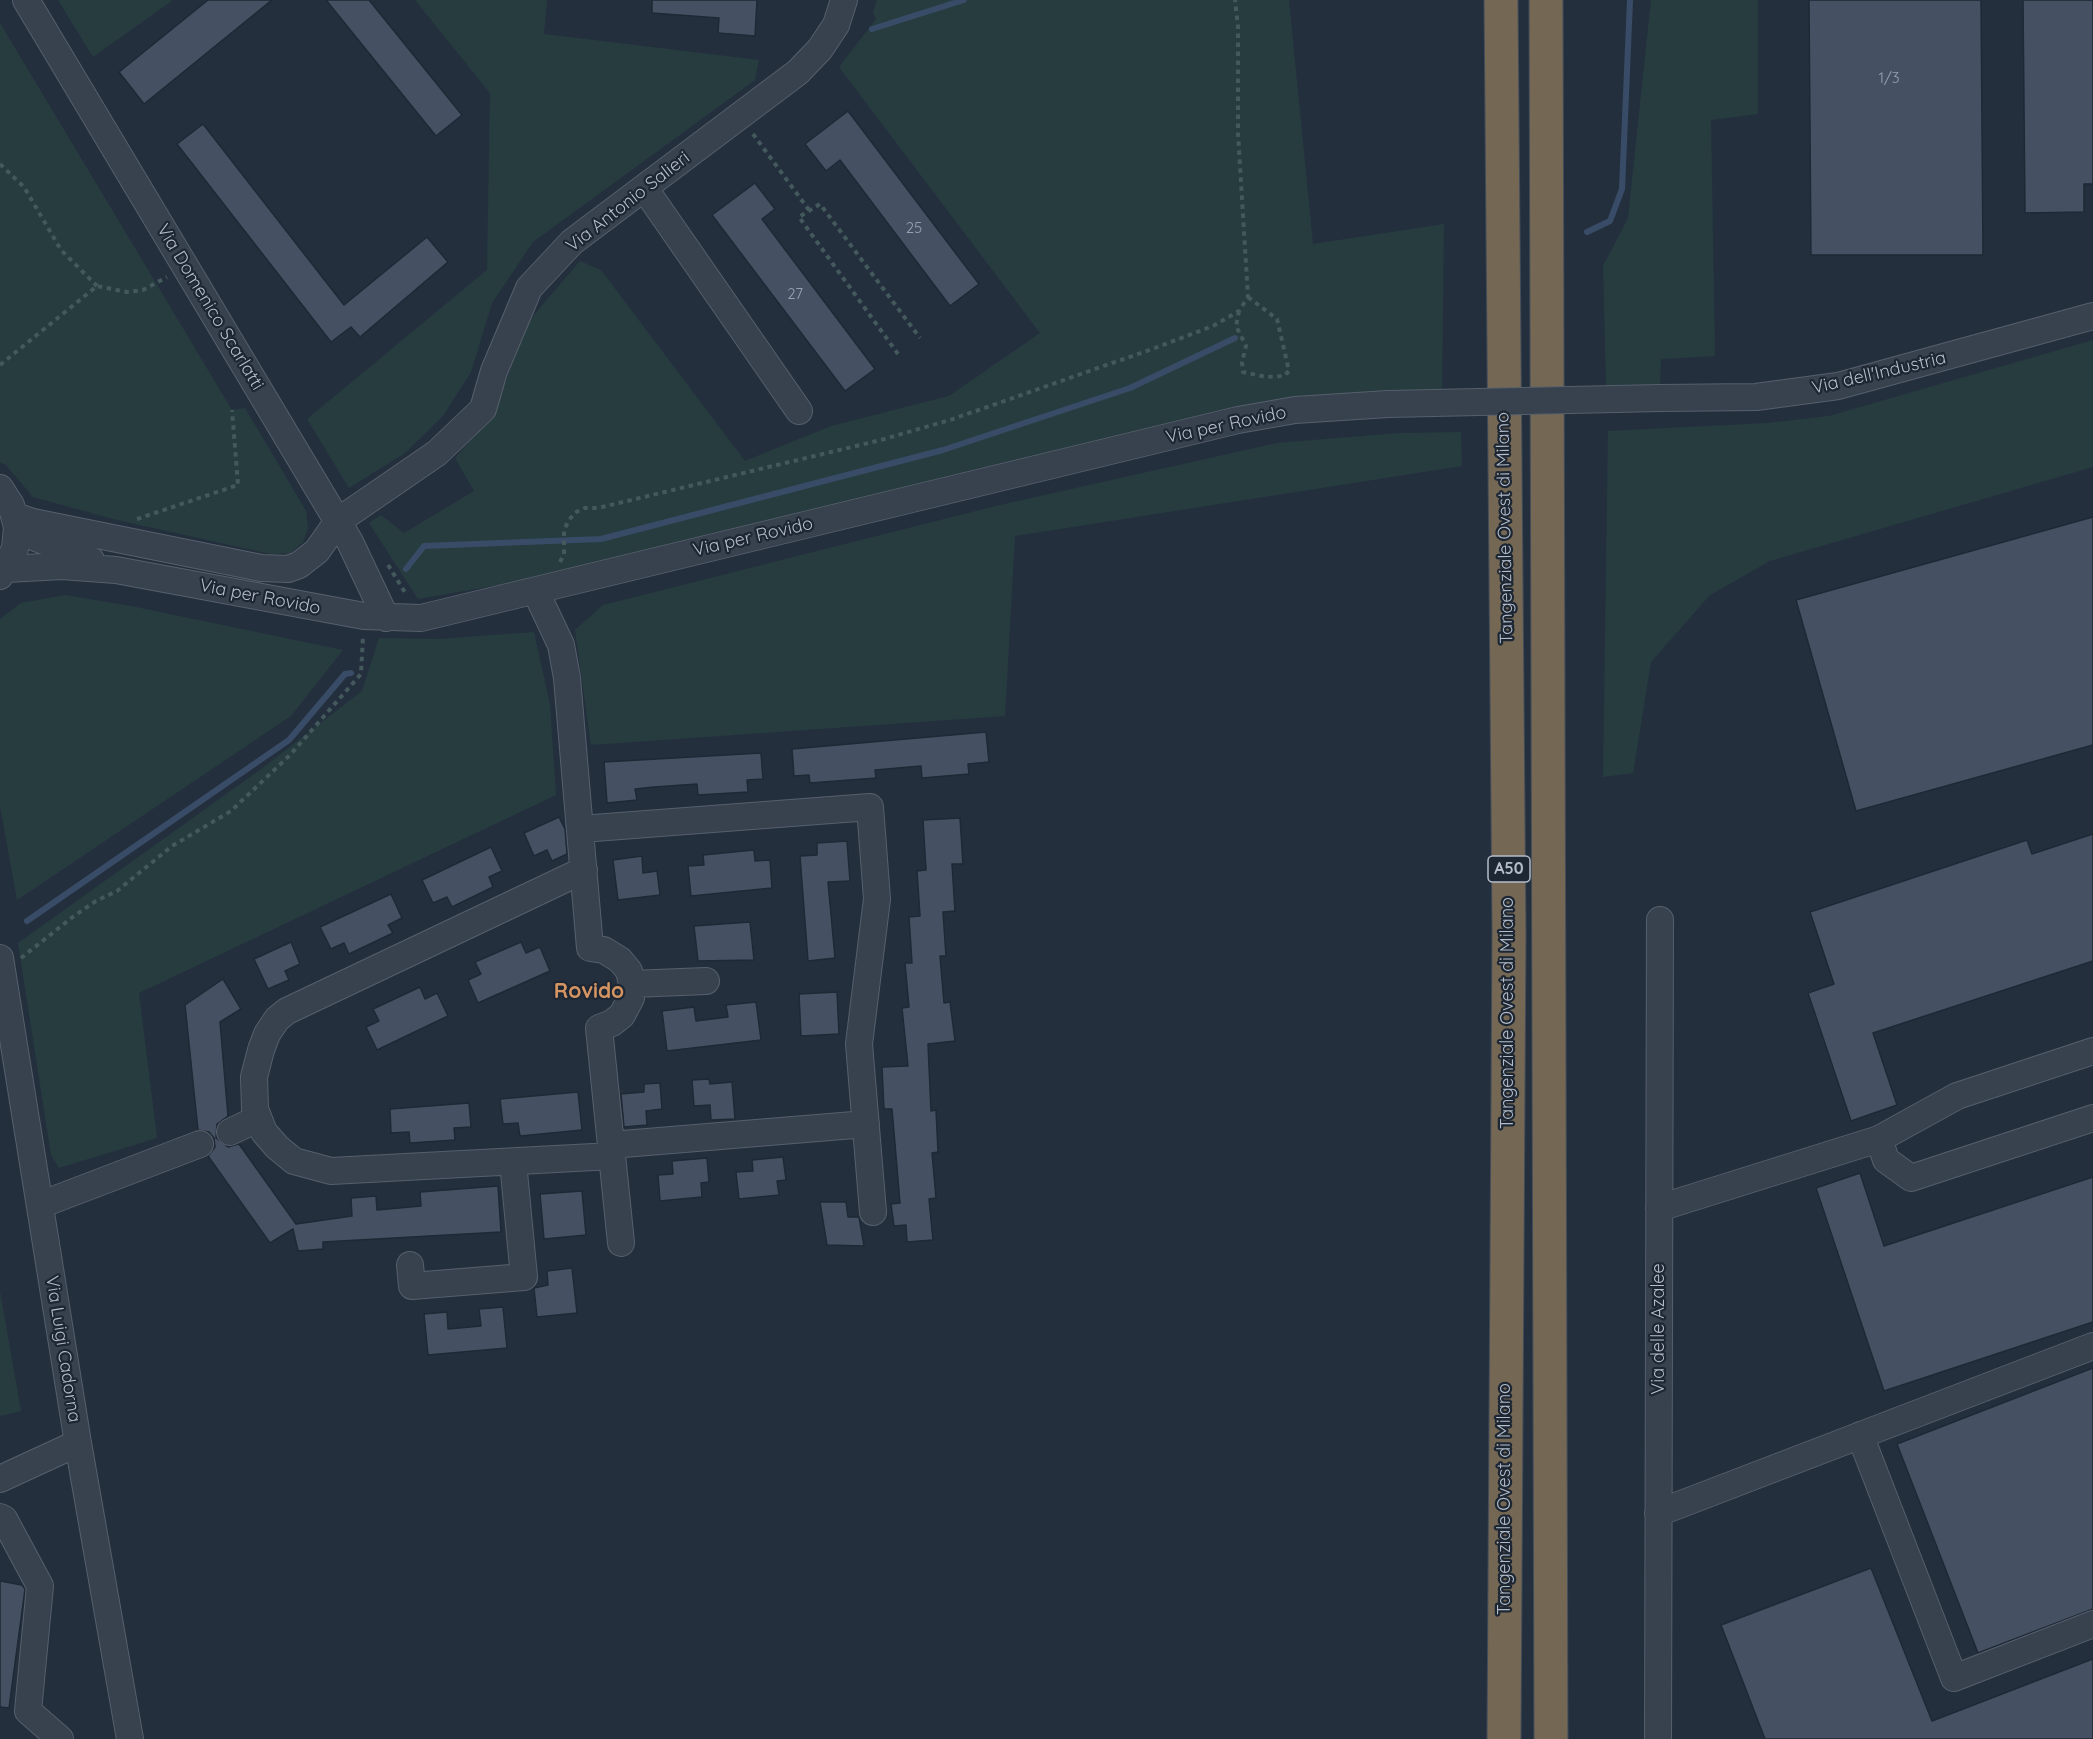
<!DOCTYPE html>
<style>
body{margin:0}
canvas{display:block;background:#242f3e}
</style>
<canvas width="2093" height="1739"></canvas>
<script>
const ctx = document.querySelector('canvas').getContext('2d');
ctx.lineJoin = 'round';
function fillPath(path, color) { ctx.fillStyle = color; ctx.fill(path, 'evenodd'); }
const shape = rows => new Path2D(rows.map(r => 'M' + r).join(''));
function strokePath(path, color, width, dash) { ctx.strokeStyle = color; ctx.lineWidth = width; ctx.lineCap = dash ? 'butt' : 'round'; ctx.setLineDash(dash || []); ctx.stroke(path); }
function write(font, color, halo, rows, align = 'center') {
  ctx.font = font + ' Quicksand,sans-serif'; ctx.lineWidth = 4.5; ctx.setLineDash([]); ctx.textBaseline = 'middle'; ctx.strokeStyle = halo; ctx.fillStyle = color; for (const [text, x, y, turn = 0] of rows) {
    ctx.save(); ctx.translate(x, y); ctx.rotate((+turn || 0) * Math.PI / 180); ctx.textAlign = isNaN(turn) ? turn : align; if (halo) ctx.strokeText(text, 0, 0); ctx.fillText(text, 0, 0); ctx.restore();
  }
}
fillPath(shape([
 [58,0,173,0,93,57],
 [415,0,547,0,544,34,759,60,755,80,533,242,492,303,471,372,443,416,405,453,349,488,307,419,487,270,490,93],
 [877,0,1289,0,1313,244,1444,224,1442,392,1298,398,528,580,418,599,369,523,381,515,404,533,474,491,455,458,493,415,528,322,580,261,601,270,745,461,831,426,949,396,1040,333,839,67,876,19,873,12],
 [1651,0,1758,0,1758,114,1711,120,1715,356,1661,359,1660,387,1606,386,1603,266,1628,218],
 [0,23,232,410,245,408,306,511,308,528,303,542,291,553,270,554,113,519,33,497,6,465,0,462],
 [2093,340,2093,467,1770,561,1710,595,1651,662,1633,773,1603,777,1608,431,1767,423,1829,416],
 [1461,432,1462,466,1015,536,1005,716,591,745,575,630,603,605,1000,505,1277,443,1399,433],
 [66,595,131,606,343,650,291,716,17,900,0,806,0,619,21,603],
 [534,632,550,705,556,795,139,993,157,1138,59,1168,51,1155,18,943,264,767,362,691,379,638,438,639],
 [0,1291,21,1411,0,1416]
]), '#263c3f');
strokePath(shape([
 [872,29,964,0],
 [1587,232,1610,221,1622,189,1630,0],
 [406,569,424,546,601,539,943,450,1130,388,1235,338],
 [27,921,289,740,345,674,351,673]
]), '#394c67', 6);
const building = shape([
 [208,0,272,0,144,104,119,72,208,0],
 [326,0,369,0,462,115,436,136,326,0],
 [652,0,757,0,755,36,718,33,719,18,652,13,652,0],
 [1809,0,1981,0,1983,255,1811,255,1809,0],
 [2023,0,2093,0,2093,184,2084,184,2084,212,2025,213,2023,0],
 [848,111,979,284,950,306,840,160,826,171,805,144,848,111],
 [203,124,344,305,427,237,448,262,360,337,351,327,331,342,177,144,203,124],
 [755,183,775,209,762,219,875,369,845,391,712,215,755,183],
 [2093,517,2093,745,1856,811,1796,600,2093,517],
 [986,732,989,762,968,764,969,774,922,778,921,766,875,770,876,778,810,783,809,775,794,776,792,749,986,732],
 [761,753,763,779,747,780,748,792,698,795,697,784,654,787,635,789,637,800,607,803,604,762,761,753],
 [559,817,565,829,567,854,552,861,547,850,534,856,524,833,559,817],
 [960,818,963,864,952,864,955,911,943,912,946,956,940,956,944,1003,950,1002,955,1041,928,1044,931,1111,936,1110,938,1152,932,1153,936,1198,929,1199,933,1240,907,1242,906,1225,894,1226,891,1204,900,1203,892,1109,884,1109,882,1067,908,1066,902,1008,909,1007,905,963,912,963,909,917,920,916,917,871,926,870,923,820,960,818],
 [2093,834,2093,961,1873,1033,1897,1105,1851,1121,1808,993,1834,984,1810,912,2027,840,2032,854,2093,834],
 [847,841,850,881,828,882,835,958,808,961,800,856,817,855,817,843,847,841],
 [491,847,502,871,489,877,493,887,452,907,447,897,433,903,422,880,491,847],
 [754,850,755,861,770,860,772,888,691,896,688,866,704,865,703,855,754,850],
 [642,856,643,873,657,871,660,895,618,900,613,860,642,856],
 [391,894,402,918,388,925,393,933,349,954,344,943,331,949,320,927,391,894],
 [750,922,754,960,698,961,694,926,750,922],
 [291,942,300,964,285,971,289,980,268,989,254,959,291,942],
 [521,942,526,953,540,947,550,971,478,1003,468,980,481,974,475,962,521,942],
 [223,979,241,1009,220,1022,228,1116,217,1124,216,1138,228,1147,239,1144,296,1224,352,1216,351,1198,376,1196,377,1210,421,1206,420,1192,498,1186,501,1232,323,1242,323,1249,298,1251,293,1229,270,1243,208,1156,215,1147,214,1138,209,1132,198,1130,185,1005,223,979],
 [420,987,425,999,437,993,448,1016,377,1050,366,1027,379,1021,373,1009,420,987],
 [837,992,839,1034,801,1036,799,994,837,992],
 [756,1002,761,1040,667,1051,662,1011,694,1007,696,1021,728,1017,726,1005,756,1002],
 [709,1079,710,1084,732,1082,735,1119,711,1120,710,1105,694,1106,692,1080,709,1079],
 [660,1083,662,1109,646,1111,647,1125,624,1127,621,1094,644,1092,644,1084,660,1083],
 [578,1092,582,1130,520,1136,518,1123,503,1124,500,1099,578,1092],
 [469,1103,471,1127,454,1128,455,1140,410,1143,409,1132,391,1133,390,1109,469,1103],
 [783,1157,786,1180,777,1181,779,1195,739,1199,736,1172,753,1171,752,1160,783,1157],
 [707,1158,709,1182,701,1183,702,1197,660,1201,658,1175,673,1174,672,1161,707,1158],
 [1860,1173,1884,1246,2093,1177,2093,1322,1884,1391,1816,1188,1860,1173],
 [582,1191,586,1235,544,1239,540,1194,582,1191],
 [820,1202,846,1202,848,1217,859,1217,864,1246,827,1245,820,1202],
 [572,1268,577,1313,537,1317,534,1288,548,1285,547,1271,572,1268],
 [503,1307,507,1348,428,1355,424,1314,447,1312,448,1329,481,1326,479,1309,503,1307],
 [2093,1368,2093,1609,1978,1653,1897,1444,2093,1368],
 [1871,1568,1932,1721,2093,1659,2093,1739,1765,1739,1721,1625,1871,1568],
 [0,1581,22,1585,25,1589,9,1708,0,1707,0,1581]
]);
fillPath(building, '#455162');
strokePath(building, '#1f2835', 1.5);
const minor = shape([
 [26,0,350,542,386,618],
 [645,189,799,411],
 [1660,398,1756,397,1838,386,2093,316],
 [0,488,11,505,17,527,15,549,0,576],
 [15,516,33,522,261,568,288,569,299,565,317,551,338,521,437,453,483,409,494,371,529,288,572,242,798,72,820,49,836,25,844,0],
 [20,529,31,536,91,560],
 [6,569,62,566,116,570,364,616,421,618,1238,420,1295,410,1388,404],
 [536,592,561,645,567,678,590,948,604,950,620,960,629,971,632,984,631,998,622,1015,612,1023,599,1028,621,1243],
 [581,829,870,807,877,899,859,1044,873,1212],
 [584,870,287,1011,277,1019,267,1034,261,1050,254,1077,255,1109,264,1132,277,1147,294,1161,331,1171,612,1156],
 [0,958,78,1443,130,1739],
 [632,984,706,981],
 [230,1132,257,1119],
 [1879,1139,1886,1160,1911,1178,2093,1118],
 [611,1145,866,1124],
 [40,1205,200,1144],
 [1659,1208,1879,1139,1957,1096,2093,1051],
 [410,1265,412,1286,524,1277,513,1162],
 [1860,1435,1954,1678,2093,1624],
 [0,1479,78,1443],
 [1658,1513,2093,1346],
 [0,1517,4,1519,40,1586,28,1711,60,1739],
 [1658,1739,1660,920]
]);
const highway = shape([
 [1501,0,1509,931,1504,1739],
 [1546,0,1551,1739]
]);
strokePath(minor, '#565f6c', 28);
strokePath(highway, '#434c59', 35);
strokePath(shape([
 [753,134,809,210],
 [0,164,24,187,61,250,97,286],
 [1239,311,1236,326,1246,346,1242,362,1243,372,1266,377,1284,376,1289,371,1277,319,1248,297],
 [898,354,799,217,820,204,920,338],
 [0,365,97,286,127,292,143,290,167,277],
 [137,519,238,485,232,410],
 [560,562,564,554,564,530,568,522,574,513,585,508,598,508,881,440,953,419,1155,348,1213,326,1239,311,1248,297,1238,133,1238,27,1235,0],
 [388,565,406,594],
 [21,958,74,916,96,901,117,891,172,846,231,811,290,755,361,674,363,636]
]), '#44595c', 4, [4.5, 4.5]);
strokePath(minor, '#38414e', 26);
strokePath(highway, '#746855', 33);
const minorBridge = shape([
 [1388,404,1660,398]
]);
strokePath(minorBridge, '#565f6c', 28, []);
strokePath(minorBridge, '#38414e', 26);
write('15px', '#98a1af', null, [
 ["1/3",1889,78],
 ["25",914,228],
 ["27",795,294]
]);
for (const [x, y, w] of [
 [1509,869,42]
]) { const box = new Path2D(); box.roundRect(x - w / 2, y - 13, w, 26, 4.5); ctx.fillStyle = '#1d2633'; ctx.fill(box); strokePath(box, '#b4bcc9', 1.5); }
write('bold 16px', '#b4bcc9', null, [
 ["A50",1509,869]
]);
write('18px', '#b4bcc9', '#1d2633', [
 ["Via Antonio Salieri",628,202,-38],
 ["Via Domenico Scarlatti",210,307,59],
 ["Via dell'Industria",1879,373,-13],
 ["Via per Rovido",1226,425,-12],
 ["Tangenziale Ovest di Milano",1505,528,-91],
 ["Via per Rovido",753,537,-13],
 ["Via per Rovido",260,597,11],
 ["Tangenziale Ovest di Milano",1508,1013,-90],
 ["Via delle Azalee",1659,1329,-90],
 ["Via Luigi Cadorna",63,1349,81],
 ["Tangenziale Ovest di Milano",1505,1499,-90]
]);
write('bold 21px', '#d59563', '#1d2633', [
 ["Rovido",589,992]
]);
</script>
